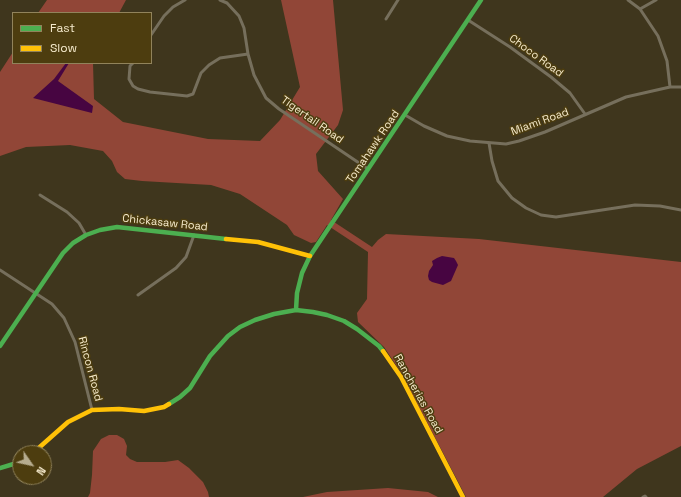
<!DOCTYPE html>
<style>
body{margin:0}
#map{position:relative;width:681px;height:497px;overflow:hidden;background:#3f361d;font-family:"Space Grotesk",sans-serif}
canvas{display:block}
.legend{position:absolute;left:12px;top:12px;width:140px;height:52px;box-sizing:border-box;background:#4d3d0f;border:1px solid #91835b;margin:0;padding:5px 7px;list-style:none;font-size:12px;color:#f6ebcd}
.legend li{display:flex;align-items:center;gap:8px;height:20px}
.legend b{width:20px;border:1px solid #91835b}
.north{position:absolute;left:12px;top:445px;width:40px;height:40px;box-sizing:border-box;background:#4d3d0f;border:1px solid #91835b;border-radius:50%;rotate:124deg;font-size:11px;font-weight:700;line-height:16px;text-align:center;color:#f6ebcd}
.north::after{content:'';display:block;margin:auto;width:14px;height:18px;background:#b6ac8f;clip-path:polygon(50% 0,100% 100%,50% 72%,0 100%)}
</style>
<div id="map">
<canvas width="681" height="497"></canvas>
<ul class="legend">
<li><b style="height:5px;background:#4caf50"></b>Fast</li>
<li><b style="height:5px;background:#ffc107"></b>Slow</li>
</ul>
<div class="north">N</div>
</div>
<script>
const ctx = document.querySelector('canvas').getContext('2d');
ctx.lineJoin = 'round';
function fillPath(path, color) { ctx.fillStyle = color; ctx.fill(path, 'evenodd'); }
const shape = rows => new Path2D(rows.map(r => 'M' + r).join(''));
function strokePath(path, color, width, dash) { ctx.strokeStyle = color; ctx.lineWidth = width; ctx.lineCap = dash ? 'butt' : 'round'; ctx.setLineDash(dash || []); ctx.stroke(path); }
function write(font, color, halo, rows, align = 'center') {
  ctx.font = font + ' "Space Grotesk",sans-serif'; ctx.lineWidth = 3; ctx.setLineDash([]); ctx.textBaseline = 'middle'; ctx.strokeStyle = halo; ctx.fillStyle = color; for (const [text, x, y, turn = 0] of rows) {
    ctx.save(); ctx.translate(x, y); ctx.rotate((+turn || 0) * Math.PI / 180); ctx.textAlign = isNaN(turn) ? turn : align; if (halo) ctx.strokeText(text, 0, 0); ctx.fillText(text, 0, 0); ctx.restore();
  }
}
fillPath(shape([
 [47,0,126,0,119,13,38,13],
 [281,0,333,0,343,110,338,125,316,154,318,171,343,199,331,220,372,247,378,240,386,234,479,239,681,262,681,446,637,469,603,497,466,497,402,374,384,347,358,322,357,313,367,299,368,252,327,225,316,242,311,243,294,235,287,225,240,194,211,185,142,181,125,179,117,172,112,161,103,151,70,145,26,147,0,156,0,72,13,52,13,63,93,63,94,99,123,122,208,139,260,141,280,120,300,87],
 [109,435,117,435,124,439,127,446,126,455,130,459,137,462,165,462,178,460,189,468,203,482,208,492,209,497,88,497,90,493,92,475,93,451,101,439],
 [388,488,428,492,438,497,303,497,327,492]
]), '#914637');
fillPath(shape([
 [66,63,69,63,58,81,93,106,92,113,33,98,54,79],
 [442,256,454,258,456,261,458,265,451,281,443,285,432,282,429,280,428,276,429,271,433,265,432,261,437,258]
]), '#470541');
strokePath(shape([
 [628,0,640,9,658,36,667,61,670,87],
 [640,9,656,0],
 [386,19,398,0],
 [468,20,510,47,551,77,570,93,585,114],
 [151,35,164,16,173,7,185,0],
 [248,54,254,75,266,98,279,109,368,169],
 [133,63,130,66,129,79,133,86,138,89,150,92,187,96,193,94,201,73,209,65,220,58,248,54,244,28,239,16,227,3,220,0],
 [405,115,424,126,447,136,470,141,506,144,519,141,545,132,626,97,670,87,681,87],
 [489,143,492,161,498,181,512,198,526,208,541,215,556,217,635,205,660,206,681,210],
 [40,195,67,212,79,223,86,235],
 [0,270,52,304,64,318,75,342,92,410],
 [138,295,176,268,186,257,194,235],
 [643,497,645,496,646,497]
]), '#766f5c', 3);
strokePath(shape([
 [296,310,297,293,302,273,310,256,481,0],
 [0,346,63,253,73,243,86,235,100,230,117,227,226,239],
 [169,404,180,397,190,388,210,356,228,336,240,327,255,320,274,314,296,310,313,312,327,315,344,321,357,329,379,346,383,351],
 [0,468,20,462]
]), '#4caf50', 4.5);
strokePath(shape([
 [226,239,258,242,310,256],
 [383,351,401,377,463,497],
 [33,453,68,422,92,410,119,409,144,411,164,407,169,404]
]), '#ffc107', 4.5);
write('11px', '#f6ebcd', '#4d3d0f', [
 ["Choco Road",536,56,36],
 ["Tigertail Road",312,120,35],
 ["Miami Road",540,122,-20],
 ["Tomahawk Road",373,147,-56],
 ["Chickasaw Road",165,223,6],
 ["Rincon Road",90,369,75],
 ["Rancherias Road",418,394,61]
]);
</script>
